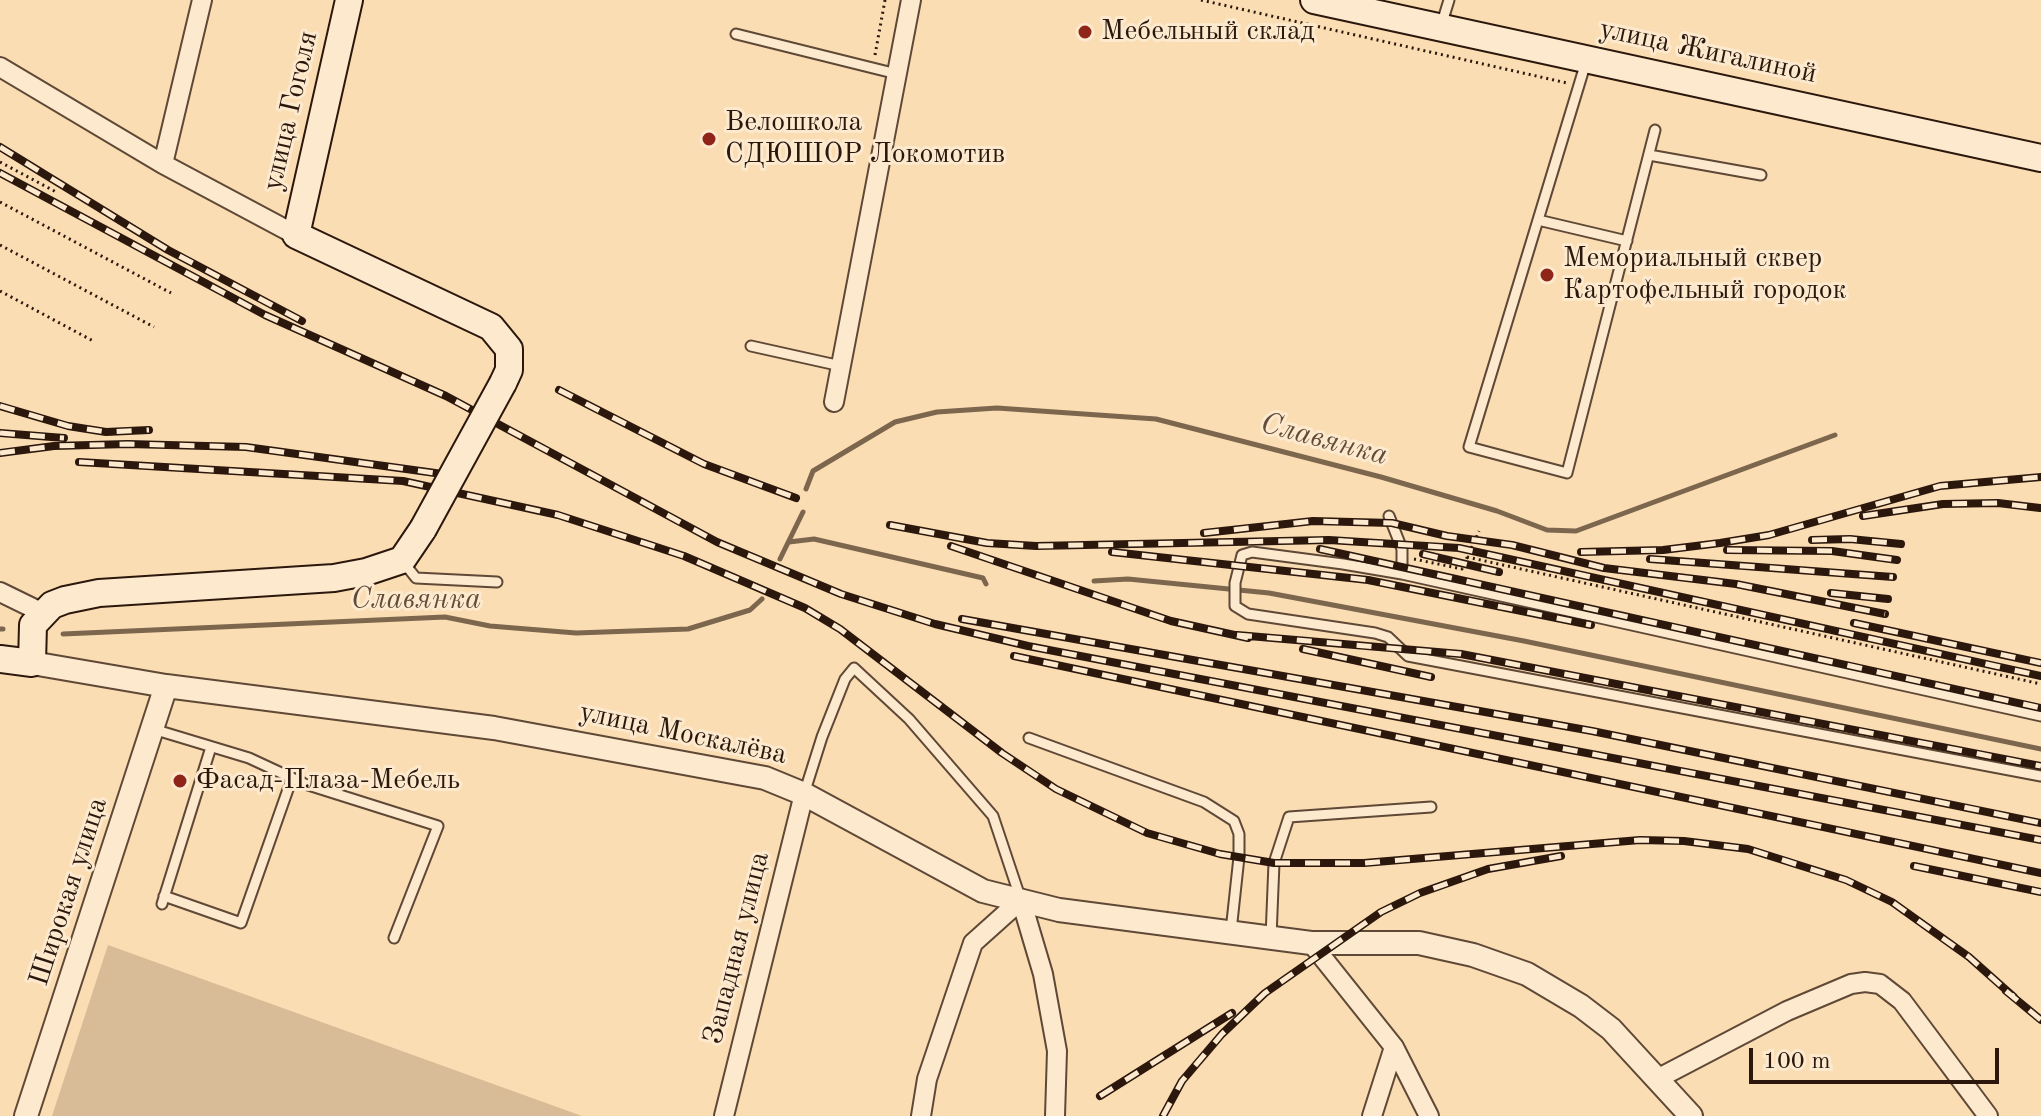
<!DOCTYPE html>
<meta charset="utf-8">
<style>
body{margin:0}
#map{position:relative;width:2041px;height:1116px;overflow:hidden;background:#fbddb3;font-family:"Old Standard TT",serif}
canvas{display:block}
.scale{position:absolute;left:1749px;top:1048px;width:250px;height:36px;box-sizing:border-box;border:4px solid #2b170c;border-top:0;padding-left:10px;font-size:24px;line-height:28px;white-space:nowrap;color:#2b170c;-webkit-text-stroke:6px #fce9ce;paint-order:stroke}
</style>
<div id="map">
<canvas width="2041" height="1116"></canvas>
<div class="scale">100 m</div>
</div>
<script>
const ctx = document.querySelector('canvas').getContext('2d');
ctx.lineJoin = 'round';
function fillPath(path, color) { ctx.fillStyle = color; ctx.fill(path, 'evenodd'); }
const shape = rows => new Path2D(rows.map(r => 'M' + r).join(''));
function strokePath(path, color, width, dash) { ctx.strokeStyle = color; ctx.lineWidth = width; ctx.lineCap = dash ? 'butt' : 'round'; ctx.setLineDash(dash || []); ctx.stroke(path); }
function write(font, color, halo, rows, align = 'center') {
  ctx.font = font + ' "Old Standard TT",serif'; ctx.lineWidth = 6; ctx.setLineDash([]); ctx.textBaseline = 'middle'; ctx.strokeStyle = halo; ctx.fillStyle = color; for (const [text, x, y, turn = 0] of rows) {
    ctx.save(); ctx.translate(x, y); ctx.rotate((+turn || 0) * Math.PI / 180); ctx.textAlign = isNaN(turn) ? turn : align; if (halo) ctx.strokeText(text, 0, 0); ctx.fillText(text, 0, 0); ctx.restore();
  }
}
fillPath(shape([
 [108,945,582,1116,52,1116]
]), '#d8bb97');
strokePath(shape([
 [806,489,813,471,895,422,937,412,997,408,1156,419,1381,477,1497,511,1547,530,1576,531,1835,435],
 [789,542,814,539,983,578,986,584],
 [780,559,803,512],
 [1094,581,1128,579,1269,593,1524,641,2041,749],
 [0,629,3,629],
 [63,634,445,617,490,626,576,633,688,629,750,610,762,599]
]), '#7d664e', 5);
const service = shape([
 [1441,26,1449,0],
 [736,34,897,74],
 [1586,62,1469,447,1567,473,1655,130],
 [1649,155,1761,175],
 [1538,220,1627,241],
 [751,346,841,366],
 [1389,516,1402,549,1402,574],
 [404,563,416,578,497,582],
 [2041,716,1402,574,1343,564,1252,552,1242,555,1235,583,1235,606,1248,614,1375,633,1388,637,1408,656,2041,776],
 [153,729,249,758,305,784,438,826,394,938],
 [1029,738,1204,802,1234,821,1239,834,1239,857,1231,931],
 [804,794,822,737,845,679,854,668,909,719,993,816,1020,897],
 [164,896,241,923,292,778],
 [162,904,211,747],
 [1271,937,1274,863,1289,817,1431,807]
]);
const minor = shape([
 [0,67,163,164,296,235],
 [163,164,202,0],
 [834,402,911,0],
 [0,592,43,613],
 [1311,943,1394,1047,1429,1116],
 [1657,1079,1787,1011,1851,984,1865,982,1880,984,1902,1001,1988,1116],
 [724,1116,804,794],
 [921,1116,927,1079,973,943,1021,900,1043,974,1057,1051,1055,1116],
 [1372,1116,1394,1047]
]);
const tertiary = shape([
 [32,663,166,686,494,728,765,778,804,794,983,891,1059,910,1311,943,1419,943,1473,955,1527,974,1581,1006,1611,1029,1691,1116],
 [26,1116,166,686]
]);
const secondary = shape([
 [349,0,296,235,491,327,509,349,509,370,503,383],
 [1314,0,2041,158],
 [0,659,32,663,33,625,52,605,65,600,99,593,334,578,366,572,402,560,423,529]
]);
strokePath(service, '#5f4836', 13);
strokePath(minor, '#5f4836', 22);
strokePath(tertiary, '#5f4836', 26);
strokePath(secondary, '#2b170c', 30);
strokePath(shape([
 [1201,0,1567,83],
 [875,55,885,0],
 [0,162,58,193],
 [0,202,171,293],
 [0,245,154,327],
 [0,291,95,342],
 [1467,557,2041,684],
 [1414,559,1462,569,1479,531]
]), '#2b170c', 3, [2, 4]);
strokePath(service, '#fce9ce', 9);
strokePath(minor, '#fce9ce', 18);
strokePath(tertiary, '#fce9ce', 22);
strokePath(secondary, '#fce9ce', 26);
const rail = shape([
 [0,147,168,250,302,321],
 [0,173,265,315,446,396,717,542,841,594,935,624,1028,646,2041,840],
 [559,390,704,464,796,498],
 [0,406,68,426,106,432,149,430],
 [0,433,64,438],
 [0,453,54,446,128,444,246,447,457,476],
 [79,462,403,481,558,515,684,556,805,608,840,629,1002,753,1056,789,1147,833,1220,854,1274,863,1364,863,1640,840,1684,841,1748,849,1846,880,1892,902,1969,957,2014,997],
 [1863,516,1943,504,1998,503,2040,508],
 [890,525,987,543,1036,546,1329,540,1459,548,2041,676],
 [1204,533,1313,521,1392,523,1447,536,1512,545,1604,568,1736,584,1885,614],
 [1812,540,1850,539,1901,544],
 [951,546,1171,621,1248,638],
 [1320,549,2041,708],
 [1727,550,1832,551,1897,560],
 [1112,552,1368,580,1591,625],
 [1581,552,1663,550,1720,543,1769,535,1940,486,2041,477],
 [1423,554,1499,572],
 [1650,559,1893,577],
 [1831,593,1888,599],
 [962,619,1592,731,2041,823],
 [1854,623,2041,663],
 [1237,635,1461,654,2041,766],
 [1303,649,1431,677],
 [1014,656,2041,873],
 [1914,866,2041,892],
 [2006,991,2041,1020],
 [1100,1096,1232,1013],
 [1163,1116,1182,1081,1222,1034,1265,993,1381,912,1420,893,1488,869,1561,856]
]);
strokePath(rail, '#2b170c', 8);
strokePath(rail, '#fce9ce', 5, [15]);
const secondaryBridge = shape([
 [423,529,503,383]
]);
strokePath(secondaryBridge, '#2b170c', 30, []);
strokePath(secondaryBridge, '#fce9ce', 26);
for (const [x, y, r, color] of [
 [1085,32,8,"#8f2418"],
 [709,139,8,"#8f2418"],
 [1547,275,8,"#8f2418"],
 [180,781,8,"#8f2418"]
]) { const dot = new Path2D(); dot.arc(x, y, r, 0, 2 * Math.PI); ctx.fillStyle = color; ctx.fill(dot); strokePath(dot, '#fce9ce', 3); }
write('28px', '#2b170c', '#fce9ce', [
 ["Мебельный склад",1101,32],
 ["Велошкола",725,123],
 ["СДЮШОР Локомотив",725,155],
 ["Мемориальный сквер",1563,259],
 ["Картофельный городок",1563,291],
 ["Фасад-Плаза-Мебель",196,781]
], 'left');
write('28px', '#2b170c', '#fce9ce', [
 ["улица Жигалиной",1708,52,12],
 ["улица Гоголя",291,111,-77],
 ["улица Москалёва",683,734,12],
 ["Широкая улица",69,892,-72],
 ["Западная улица",737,948,-76]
]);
write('italic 30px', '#624b38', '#fce9ce', [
 ["Славянка",1324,440,15],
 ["Славянка",416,600]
]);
</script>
